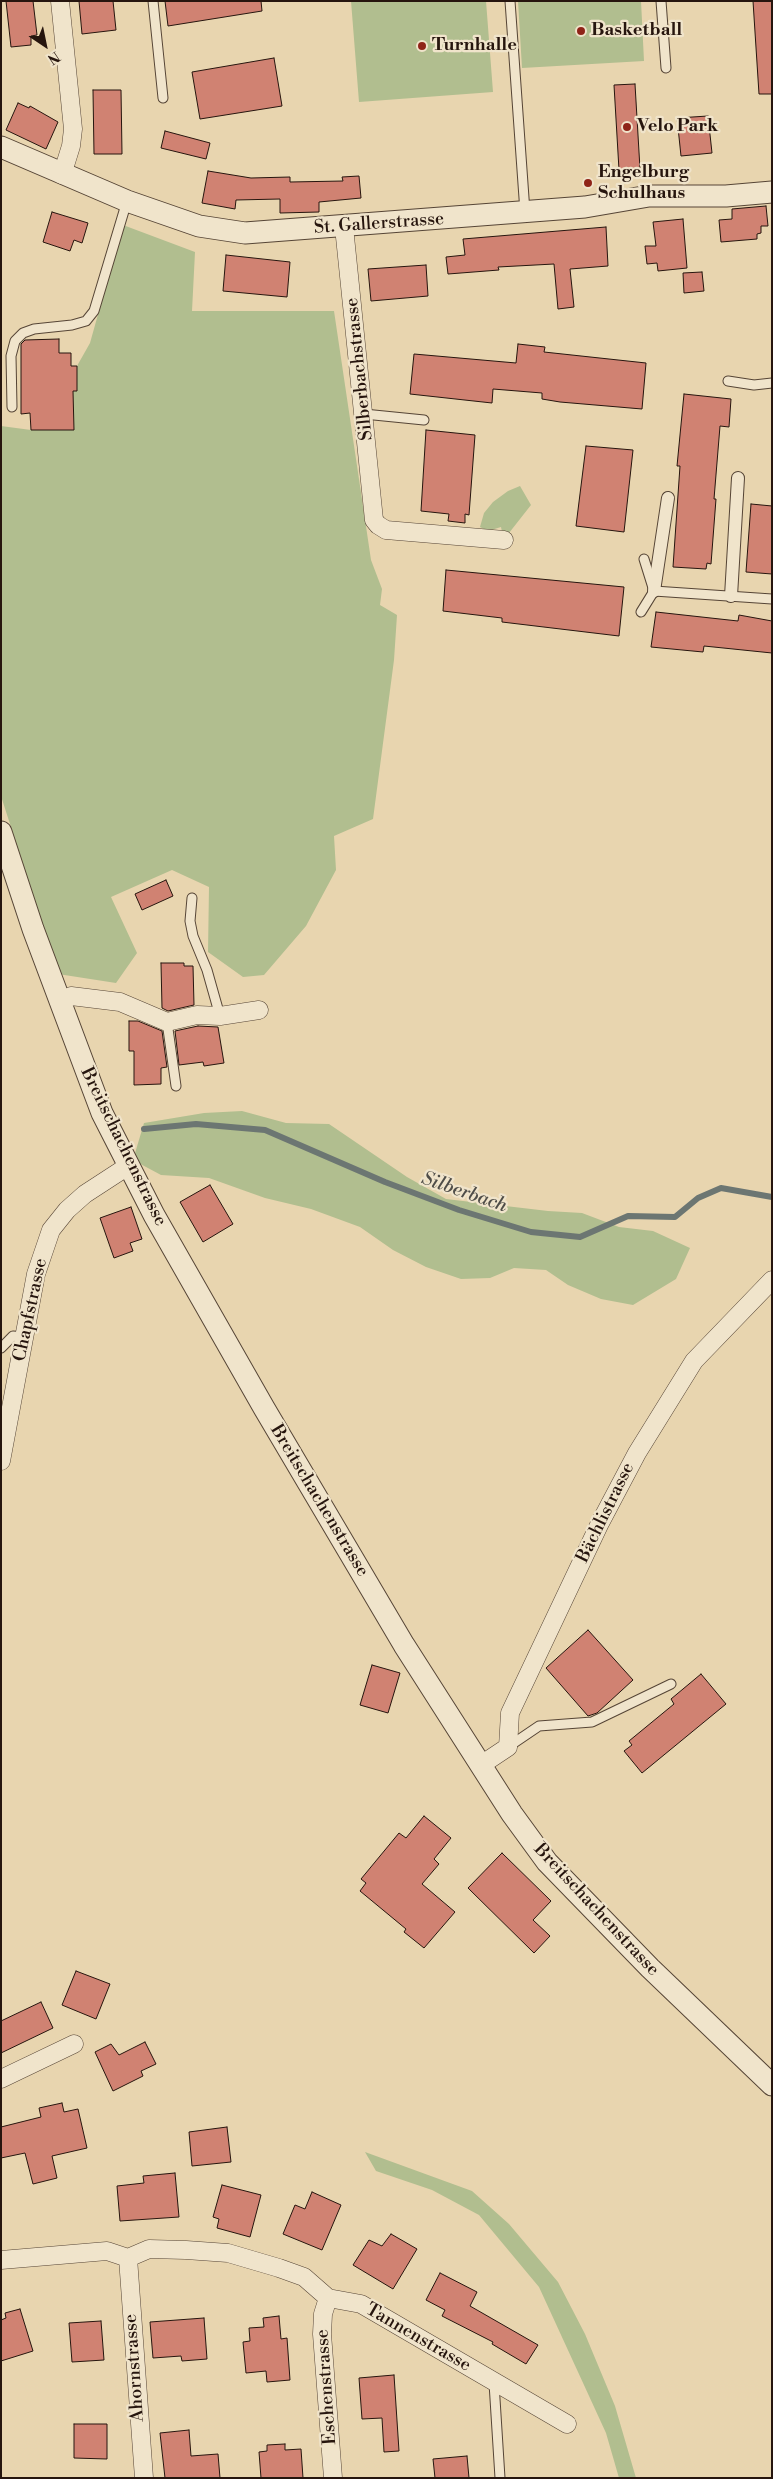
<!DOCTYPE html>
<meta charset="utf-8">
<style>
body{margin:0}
#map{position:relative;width:773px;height:2479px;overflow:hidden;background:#e8d5af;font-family:"Libre Bodoni",serif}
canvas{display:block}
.frame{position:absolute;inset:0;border:2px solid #26150e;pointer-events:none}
.north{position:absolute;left:20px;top:20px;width:50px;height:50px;-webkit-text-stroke:4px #f0e4cb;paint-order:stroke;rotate:146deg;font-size:14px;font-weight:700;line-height:20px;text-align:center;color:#26150e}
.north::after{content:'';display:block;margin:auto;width:18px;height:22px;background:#26150e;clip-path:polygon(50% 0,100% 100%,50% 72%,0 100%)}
</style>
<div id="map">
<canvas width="773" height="2479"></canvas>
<div class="frame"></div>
<div class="north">N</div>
</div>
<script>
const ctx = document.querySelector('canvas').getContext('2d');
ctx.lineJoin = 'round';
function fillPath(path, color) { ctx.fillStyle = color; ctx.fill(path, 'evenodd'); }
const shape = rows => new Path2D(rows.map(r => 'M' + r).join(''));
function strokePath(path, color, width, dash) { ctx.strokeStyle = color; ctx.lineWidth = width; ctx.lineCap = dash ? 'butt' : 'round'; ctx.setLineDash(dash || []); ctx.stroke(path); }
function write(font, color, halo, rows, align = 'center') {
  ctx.font = font + ' "Libre Bodoni",serif'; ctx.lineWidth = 4.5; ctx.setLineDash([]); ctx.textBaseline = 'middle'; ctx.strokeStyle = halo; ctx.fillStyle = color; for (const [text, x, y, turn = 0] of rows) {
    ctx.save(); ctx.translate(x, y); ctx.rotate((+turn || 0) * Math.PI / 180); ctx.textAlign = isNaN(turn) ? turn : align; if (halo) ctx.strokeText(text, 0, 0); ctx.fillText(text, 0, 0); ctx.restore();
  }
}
fillPath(shape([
 [351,1,486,1,493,92,359,102],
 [518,1,641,1,644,61,522,68],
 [123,225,195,252,192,311,334,311,371,560,382,589,380,605,397,615,394,660,373,819,334,836,336,870,306,926,264,975,243,977,208,952,209,887,172,870,111,897,137,953,116,983,58,974,1,796,1,426,31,430,74,429,73,391,77,391,77,366,90,343],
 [520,486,531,505,509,533,502,532,501,527,488,531,480,527,484,513,493,502,508,491],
 [242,1111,286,1123,329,1124,407,1177,446,1199,548,1211,582,1213,619,1227,653,1231,690,1248,676,1279,633,1305,601,1299,568,1285,546,1270,514,1268,490,1278,461,1279,426,1267,393,1250,360,1227,311,1209,265,1198,209,1178,161,1175,133,1160,144,1123,204,1113],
 [365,2152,472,2191,509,2224,558,2282,585,2334,615,2406,636,2478,619,2478,606,2433,539,2287,479,2215,432,2190,376,2171]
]), '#b1be8f');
strokePath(shape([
 [144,1129,196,1124,265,1130,385,1182,459,1210,531,1232,580,1237,628,1216,675,1217,698,1198,721,1188,772,1197]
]), '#6c7672', 6);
const building = shape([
 [6,1,33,1,37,35,31,36,31,45,11,47,6,1],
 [79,1,113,1,116,30,82,34,79,1],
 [165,1,261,1,262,11,168,26,165,1],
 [753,1,772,1,772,94,759,94,753,1],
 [274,58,282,106,200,119,192,72,274,58],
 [635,84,640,169,619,170,614,85,635,84],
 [93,90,121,90,122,154,94,154,93,90],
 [18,103,29,108,30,106,58,122,46,149,6,130,18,103],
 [708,116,712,153,681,156,677,118,708,116],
 [165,131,210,143,206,159,161,148,165,131],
 [208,171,251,178,290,177,290,182,343,181,342,177,359,176,361,198,319,202,319,212,280,213,280,199,236,200,235,209,202,203,208,171],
 [766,206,768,226,761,226,761,233,757,234,757,239,721,242,719,220,732,219,732,209,766,206],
 [52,212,88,223,82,243,74,240,70,251,43,242,52,212],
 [683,219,687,268,658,271,657,263,647,264,645,246,656,246,653,222,683,219],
 [606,227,608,266,570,269,574,307,558,309,554,264,498,267,499,270,448,274,446,257,465,255,463,239,606,227],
 [226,255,290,262,287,297,223,291,226,255],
 [426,265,428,296,371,301,368,269,426,265],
 [702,272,704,291,684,293,683,273,702,272],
 [59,339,59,353,71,353,71,366,77,366,77,391,73,391,74,430,31,430,30,413,21,414,21,344,25,340,59,339],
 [518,344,545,347,544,352,646,363,642,409,560,402,542,399,542,393,493,389,492,403,410,394,414,354,516,363,518,344],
 [684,394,731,399,729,427,720,426,714,499,716,499,711,564,707,563,706,569,673,567,680,466,677,466,684,394],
 [426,430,475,435,469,515,465,514,465,523,448,521,449,514,421,511,426,430],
 [586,446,633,450,624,532,576,526,586,446],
 [751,504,772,506,772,574,746,572,751,504],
 [446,570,624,587,619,636,502,622,502,618,443,611,446,570],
 [656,612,738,621,739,615,772,621,772,653,704,646,703,652,651,647,656,612],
 [166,880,173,896,142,910,135,894,166,880],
 [161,963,184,963,184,966,193,966,194,1005,168,1011,162,1008,161,963],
 [129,1021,138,1021,162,1031,167,1067,161,1068,161,1084,134,1085,134,1051,129,1051,129,1021],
 [198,1026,218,1027,224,1063,204,1066,203,1062,179,1065,175,1031,198,1026],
 [210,1185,233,1224,203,1242,180,1202,210,1185],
 [131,1207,142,1239,130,1243,133,1251,114,1258,100,1218,131,1207],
 [588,1630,633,1680,597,1713,588,1716,546,1668,588,1630],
 [372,1665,400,1673,388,1713,360,1705,372,1665],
 [701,1674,726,1704,642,1773,624,1751,632,1745,629,1741,674,1704,671,1699,701,1674],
 [424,1816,451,1838,434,1859,439,1864,422,1884,455,1912,424,1948,404,1932,406,1929,360,1891,366,1883,361,1879,399,1833,406,1838,424,1816],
 [502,1853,551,1901,533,1920,550,1936,534,1953,468,1888,502,1853],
 [76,1971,110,1984,96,2019,62,2005,76,1971],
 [41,2002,53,2028,1,2053,1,2021,41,2002],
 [145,2042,156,2064,141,2071,143,2076,113,2091,95,2052,111,2044,119,2055,145,2042],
 [62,2103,64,2112,78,2109,87,2148,52,2156,57,2178,33,2184,25,2153,1,2158,1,2127,41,2117,39,2108,62,2103],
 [227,2127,231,2162,192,2166,189,2132,227,2127],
 [175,2173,179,2217,120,2221,117,2186,144,2183,143,2176,175,2173],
 [222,2185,261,2195,250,2237,217,2228,219,2219,213,2217,222,2185],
 [312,2192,341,2205,322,2250,283,2234,295,2205,305,2209,312,2192],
 [391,2234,417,2249,393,2289,353,2265,369,2240,382,2246,391,2234],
 [440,2273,477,2292,470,2306,538,2345,526,2364,492,2344,493,2342,442,2316,445,2310,426,2300,440,2273],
 [20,2309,33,2351,1,2361,1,2320,6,2318,5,2313,20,2309],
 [279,2316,281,2339,287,2338,290,2380,267,2382,266,2371,246,2373,243,2342,250,2341,249,2328,264,2327,263,2318,279,2316],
 [204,2318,207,2359,182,2361,181,2356,153,2358,150,2322,204,2318],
 [101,2321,104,2360,72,2362,69,2323,101,2321],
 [394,2375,399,2451,384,2452,382,2418,362,2419,359,2378,394,2375],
 [74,2424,107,2424,107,2459,74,2458,74,2424],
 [189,2430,191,2456,218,2454,220,2478,165,2478,160,2433,189,2430],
 [285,2444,285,2450,301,2449,303,2478,261,2478,259,2452,267,2451,267,2445,285,2444],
 [467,2456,469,2478,435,2478,433,2459,467,2456]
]);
fillPath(building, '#d08272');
strokePath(building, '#26150e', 1);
const service = shape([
 [153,1,163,98],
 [510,1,525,212],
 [661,1,666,68],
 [728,381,754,385,772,383],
 [12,407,11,356,15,341,23,333,34,329,72,325,86,321,94,311,127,201],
 [364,414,424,420],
 [644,559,654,591,772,599],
 [641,612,654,591],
 [192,898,190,921,193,936,207,970,220,1016],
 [167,1022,176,1086],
 [1,1348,13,1336,24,1337],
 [508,1747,539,1726,592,1722,671,1684],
 [494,2383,500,2478]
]);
const pedestrian = shape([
 [654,591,668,498],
 [731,596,738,478]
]);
const minor = shape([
 [60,1,73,129,71,146,62,175],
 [344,227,374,520,378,525,386,530,504,540],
 [59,1001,71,996,120,1002,167,1022,197,1015,220,1016,259,1010],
 [1,1461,36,1274,51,1230,67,1210,85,1194,128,1166],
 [481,1765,508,1747,510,1713,600,1523,637,1453,694,1361,772,1280],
 [1,2079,74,2044],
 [128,2258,144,2478],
 [1,2260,107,2251,128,2258,149,2249,186,2250,228,2253,279,2268,304,2277,328,2298,361,2304,567,2424],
 [328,2298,323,2314,322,2334,333,2478]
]);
const tertiary = shape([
 [1,147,127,201,199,226,245,233,585,207,649,196,726,196,772,192],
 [1,832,33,929,102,1113,154,1215,264,1408,404,1645,512,1814,547,1862,650,1968,772,2085]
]);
strokePath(service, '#564536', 11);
strokePath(pedestrian, '#564536', 14);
strokePath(minor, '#564536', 19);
strokePath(tertiary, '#564536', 23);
strokePath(service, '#f0e4cb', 9);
strokePath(pedestrian, '#f0e4cb', 12);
strokePath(minor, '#f0e4cb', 18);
strokePath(tertiary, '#f0e4cb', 21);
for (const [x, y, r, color] of [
 [581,31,5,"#8f2418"],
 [422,46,5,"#8f2418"],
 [627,127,5,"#8f2418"],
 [588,183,5,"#8f2418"]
]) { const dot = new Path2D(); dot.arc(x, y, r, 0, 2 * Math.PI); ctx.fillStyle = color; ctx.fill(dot); strokePath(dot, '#f0e4cb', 2); }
write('bold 18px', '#26150e', '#f0e4cb', [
 ["Basketball",591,31],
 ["Turnhalle",432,46],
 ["Velo Park",637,127],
 ["Engelburg",598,173],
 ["Schulhaus",598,194]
], 'left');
write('18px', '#26150e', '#f0e4cb', [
 ["St. Gallerstrasse",379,224,-4],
 ["Silberbachstrasse",360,369,-96],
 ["Breitschachenstrasse",123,1147,64],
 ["Chapfstrasse",31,1310,-78],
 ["Breitschachenstrasse",319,1501,59],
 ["Bächlistrasse",606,1513,-64],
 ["Breitschachenstrasse",596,1910,47],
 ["Tannenstrasse",418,2338,30],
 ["Ahornstrasse",135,2368,-94],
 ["Eschenstrasse",327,2387,-94]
]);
write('italic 19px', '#4f4d48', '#f0e4cb', [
 ["Silberbach",464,1193,19]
]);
</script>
